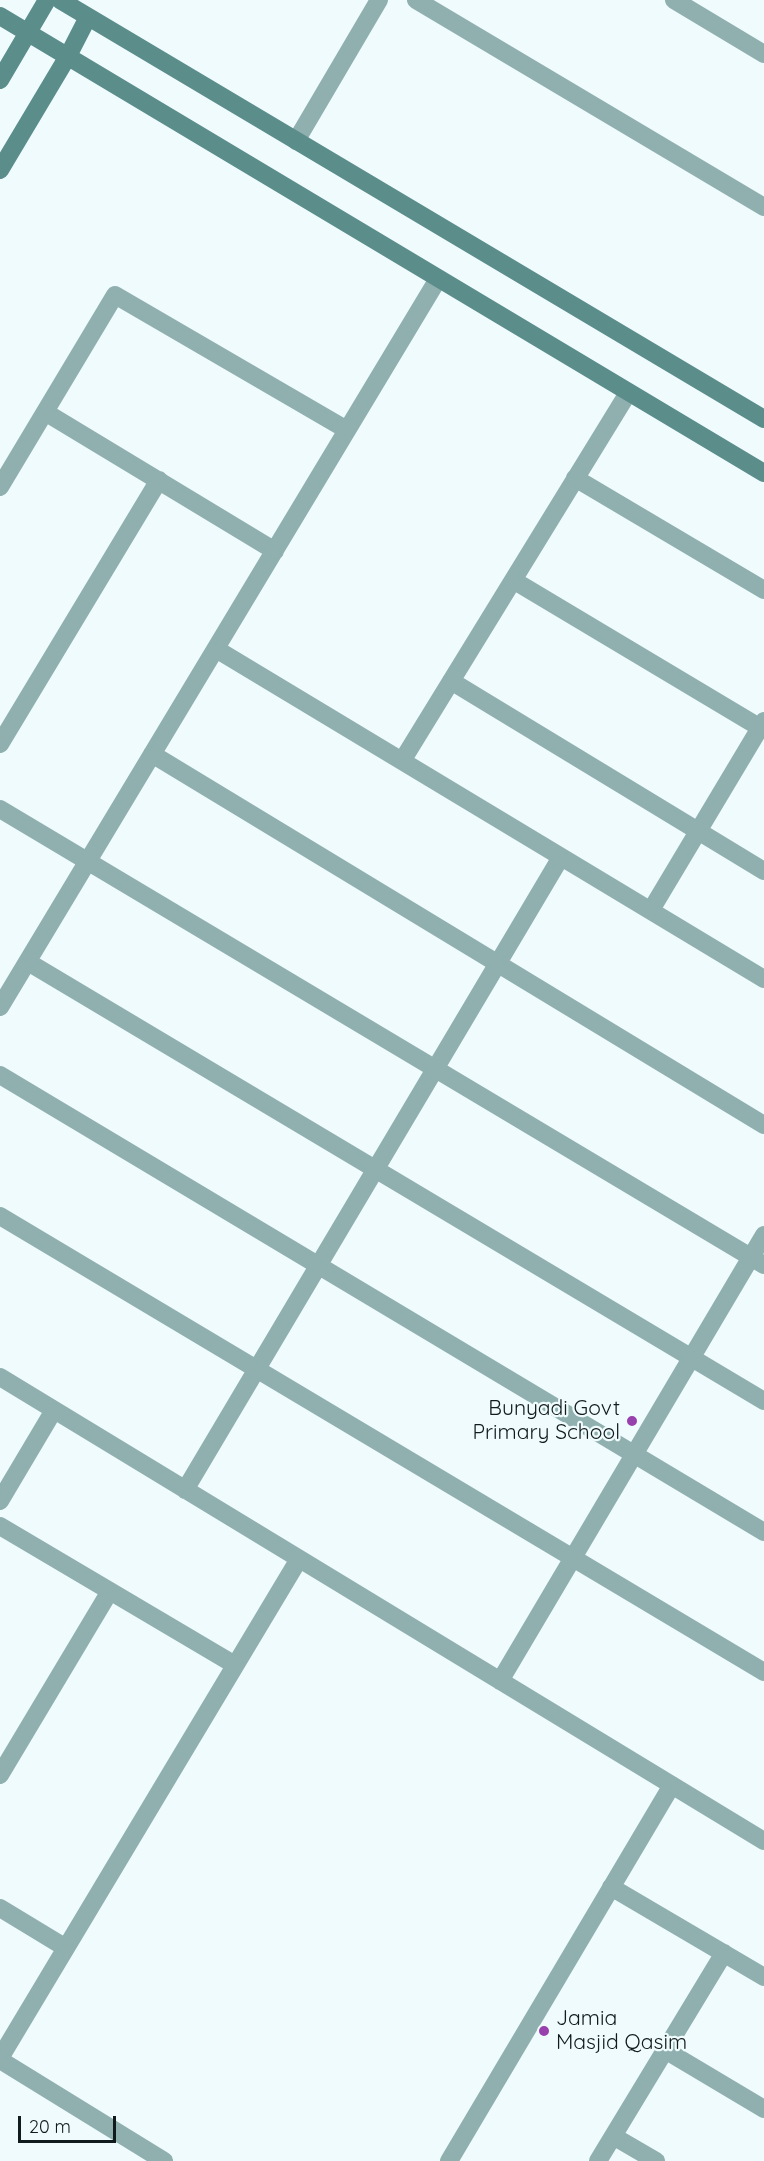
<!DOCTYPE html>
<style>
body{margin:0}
#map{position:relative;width:764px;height:2161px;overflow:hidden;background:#f0fbfe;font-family:Quicksand,sans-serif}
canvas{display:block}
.scale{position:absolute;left:18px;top:2116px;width:98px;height:27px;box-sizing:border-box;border:3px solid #111b1d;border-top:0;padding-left:8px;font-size:18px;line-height:21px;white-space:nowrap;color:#111b1d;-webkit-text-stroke:4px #f0fbfe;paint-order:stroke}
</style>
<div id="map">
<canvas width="764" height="2161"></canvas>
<div class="scale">20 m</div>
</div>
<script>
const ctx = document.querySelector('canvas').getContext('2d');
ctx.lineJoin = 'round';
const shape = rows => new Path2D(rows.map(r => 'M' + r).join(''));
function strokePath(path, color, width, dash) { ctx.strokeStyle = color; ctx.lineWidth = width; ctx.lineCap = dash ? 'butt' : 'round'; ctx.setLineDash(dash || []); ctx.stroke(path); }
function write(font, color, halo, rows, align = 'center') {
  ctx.font = font + ' Quicksand,sans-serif'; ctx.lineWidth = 4.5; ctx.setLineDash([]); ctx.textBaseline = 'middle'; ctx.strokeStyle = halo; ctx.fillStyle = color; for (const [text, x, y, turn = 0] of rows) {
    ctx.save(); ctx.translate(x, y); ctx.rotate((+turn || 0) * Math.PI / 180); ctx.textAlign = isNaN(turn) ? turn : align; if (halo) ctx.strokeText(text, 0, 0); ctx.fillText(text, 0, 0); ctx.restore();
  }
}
strokePath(shape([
 [416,0,764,207],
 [674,0,764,54],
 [296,141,379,0],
 [45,412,275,551],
 [575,478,764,590],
 [0,487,115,295,347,430],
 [513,580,764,730],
 [216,649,764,979],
 [451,681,764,871],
 [0,744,159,480],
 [152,754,764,1125],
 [402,761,628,393],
 [0,809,764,1265],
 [651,910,764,721],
 [28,962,764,1401],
 [0,1007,438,279],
 [0,1075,764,1532],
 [0,1216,764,1672],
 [0,1377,764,1841],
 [185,1490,561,857],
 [0,1501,54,1410],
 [0,1526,235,1665],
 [500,1681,764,1235],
 [0,1775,110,1591],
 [611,1887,764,1977],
 [0,1908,66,1948],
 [665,2050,764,2109],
 [0,2058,299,1559],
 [0,2060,164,2161],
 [613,2136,656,2161],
 [449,2161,672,1785],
 [598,2161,724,1953]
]), '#90b0af', 18);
strokePath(shape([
 [60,0,764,419],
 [0,16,764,473],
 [0,80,47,0],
 [0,170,68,56,88,17]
]), '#5b8d8b', 18);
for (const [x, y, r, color] of [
 [632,1421,6,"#9840ad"],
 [544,2031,6,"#9840ad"]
]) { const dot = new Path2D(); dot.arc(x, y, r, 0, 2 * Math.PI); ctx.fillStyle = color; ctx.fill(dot); strokePath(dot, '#f0fbfe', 2); }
write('21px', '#111b1d', '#f0fbfe', [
 ["Bunyadi Govt",620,1409],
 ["Primary School",620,1433],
 ["Jamia",556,2019,"left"],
 ["Masjid Qasim",556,2043,"left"]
], 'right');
</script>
